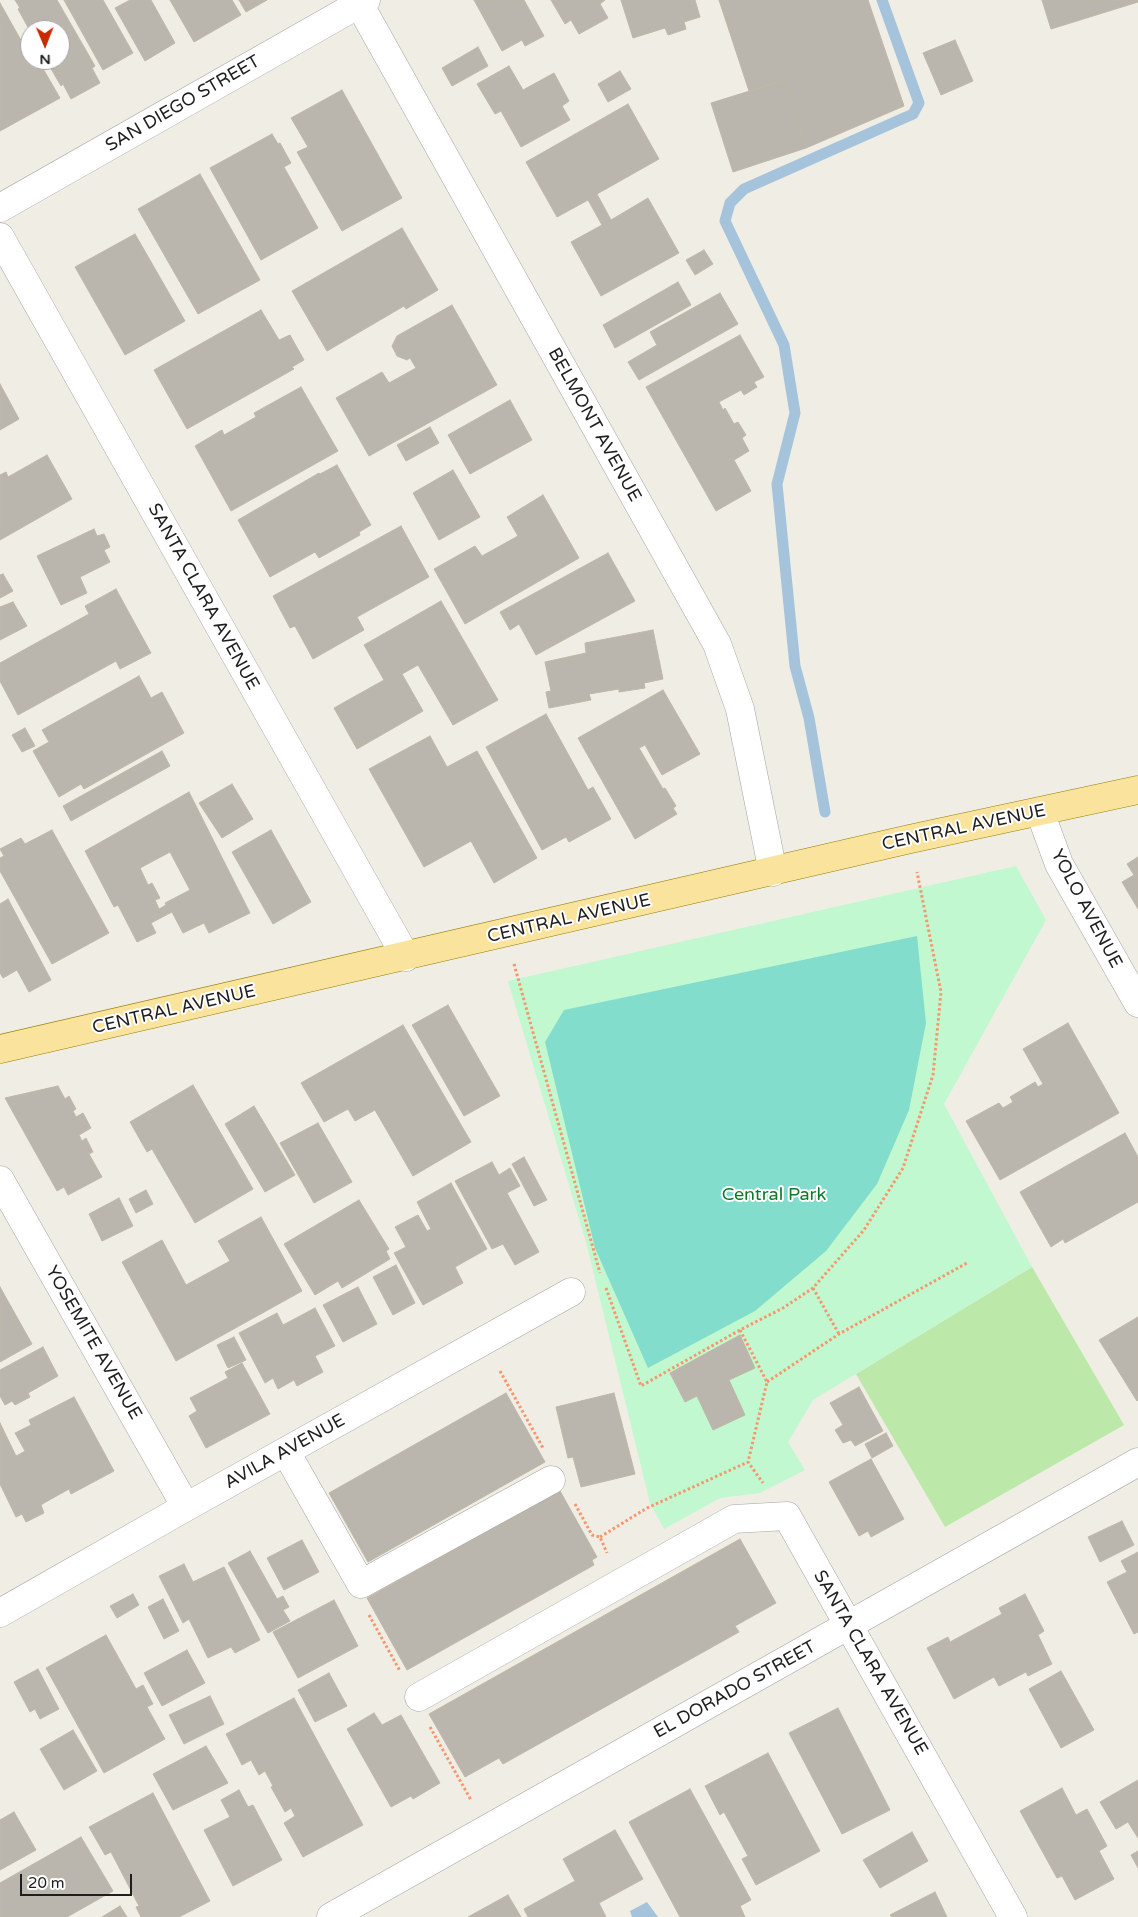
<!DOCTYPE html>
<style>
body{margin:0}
#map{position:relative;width:1138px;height:1917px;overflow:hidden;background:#efede4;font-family:"Varela Round",sans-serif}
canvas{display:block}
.north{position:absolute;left:20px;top:20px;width:50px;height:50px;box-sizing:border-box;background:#fff;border:1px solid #a5a5a5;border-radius:50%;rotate:179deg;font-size:14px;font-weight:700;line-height:20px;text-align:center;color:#1e1e1e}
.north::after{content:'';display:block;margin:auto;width:18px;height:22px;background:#c82a04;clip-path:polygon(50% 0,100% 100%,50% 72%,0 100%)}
.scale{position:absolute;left:20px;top:1874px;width:112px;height:22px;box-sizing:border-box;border:2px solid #1e1e1e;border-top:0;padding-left:6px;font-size:15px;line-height:18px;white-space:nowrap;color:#1e1e1e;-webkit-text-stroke:4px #fff;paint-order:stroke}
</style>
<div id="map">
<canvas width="1138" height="1917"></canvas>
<div class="north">N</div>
<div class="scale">20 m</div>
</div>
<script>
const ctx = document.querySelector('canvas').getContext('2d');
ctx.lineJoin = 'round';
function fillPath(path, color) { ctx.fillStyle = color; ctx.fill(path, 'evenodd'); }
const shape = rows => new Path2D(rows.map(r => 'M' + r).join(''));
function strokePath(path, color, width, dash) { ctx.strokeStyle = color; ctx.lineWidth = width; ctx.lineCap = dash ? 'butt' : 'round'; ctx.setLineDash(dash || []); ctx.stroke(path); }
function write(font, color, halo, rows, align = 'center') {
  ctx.font = font + ' "Varela Round",sans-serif'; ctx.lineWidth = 4; ctx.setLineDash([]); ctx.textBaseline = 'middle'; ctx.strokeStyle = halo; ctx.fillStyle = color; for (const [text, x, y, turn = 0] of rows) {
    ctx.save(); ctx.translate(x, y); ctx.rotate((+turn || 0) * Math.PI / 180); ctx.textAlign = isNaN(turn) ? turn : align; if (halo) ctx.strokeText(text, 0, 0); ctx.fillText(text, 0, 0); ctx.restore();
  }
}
fillPath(shape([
 [1032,1267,1124,1425,945,1527,856,1374]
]), '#bce8aa');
fillPath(shape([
 [1016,866,1046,920,944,1104,1032,1267,813,1400,788,1442,805,1470,760,1493,720,1498,664,1529,650,1503,586,1242,508,981]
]), '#c1f8d0');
fillPath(shape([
 [917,936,926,1023,909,1110,877,1184,826,1251,755,1311,648,1368,595,1248,545,1042,564,1010]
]), '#83ddcc');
fillPath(shape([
 [647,1902,658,1917,632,1917,630,1911]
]), '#a5c4dc');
strokePath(shape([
 [825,812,809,718,795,666,777,484,795,413,784,345,725,221,730,203,744,189,913,114,919,103,882,0]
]), '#a5c4dc', 11);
const building = shape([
 [15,0,57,0,95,66,92,68,100,83,71,99,63,84,61,86,46,60,60,60,60,30,30,31,18,9,20,8,15,0],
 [64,0,103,0,133,53,103,70,64,0],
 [130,0,151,0,175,43,145,61,115,8,130,0],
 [170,0,232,0,241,15,194,42,170,0],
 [239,0,267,0,246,12,239,0],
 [474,0,524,0,544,36,525,46,522,40,502,51,474,0],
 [551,0,605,0,600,4,608,18,579,34,571,20,565,24,551,0],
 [621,0,695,0,700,17,684,22,686,29,668,35,665,28,633,38,621,0],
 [719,0,868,0,904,106,806,148,785,80,749,91,719,0],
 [1042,0,1138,0,1138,2,1051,29,1042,0],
 [0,3,27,51,30,50,30,60,38,60,60,98,0,131,0,3],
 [955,40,973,81,941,95,923,53,955,40],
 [478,47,488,66,452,86,442,68,478,47],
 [509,66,523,90,554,73,569,101,562,106,570,120,521,147,501,111,495,114,477,84,509,66],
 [620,71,631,89,608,102,598,84,620,71],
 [785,80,806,148,733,172,711,103,785,80],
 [342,90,402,198,342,231,297,152,308,147,291,118,342,90],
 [628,104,659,159,597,194,611,220,648,198,679,253,601,296,571,242,602,225,588,200,557,217,526,162,628,104],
 [272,134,278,144,280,143,291,163,284,167,318,228,261,260,210,168,272,134],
 [200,174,260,280,198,314,138,209,200,174],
 [402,228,438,290,406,309,404,306,327,351,292,291,402,228],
 [135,234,185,321,125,355,75,267,135,234],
 [704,250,713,264,695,275,686,260,704,250],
 [678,282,691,305,615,348,603,325,678,282],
 [720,293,738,324,639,380,628,362,657,345,650,332,720,293],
 [452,305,497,385,369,456,336,398,382,372,389,383,416,368,410,358,407,360,397,356,392,346,397,336,452,305],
 [261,310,279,340,290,335,304,360,292,367,294,369,187,429,154,370,261,310],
 [740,335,764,377,754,382,757,387,744,395,741,390,719,402,723,410,725,408,734,424,738,422,746,435,742,438,749,451,734,460,751,491,716,511,646,387,740,335],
 [0,384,19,419,0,430,0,384],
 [301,387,338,451,231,511,195,446,222,430,224,435,256,417,254,413,301,387],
 [510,400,532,440,470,474,448,435,510,400],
 [430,427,439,443,406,461,397,445,430,427],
 [47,455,72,499,0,540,0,475,6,472,8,477,47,455],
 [337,465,371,525,359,532,360,535,319,558,315,552,270,577,238,520,319,473,320,474,337,465],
 [453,470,480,517,439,540,413,493,453,470],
 [543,495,579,558,465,624,434,569,475,546,482,556,518,536,507,517,543,495],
 [401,526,429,577,357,617,364,630,313,659,295,626,290,628,273,596,401,526],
 [94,529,97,536,104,534,110,547,104,550,110,562,80,577,87,593,61,605,37,556,94,529],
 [608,553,635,601,536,655,519,624,510,630,500,612,608,553],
 [3,574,13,591,0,598,0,575,3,574],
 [116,589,151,653,120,669,116,661,18,715,0,681,0,663,89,614,85,606,116,589],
 [441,601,498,700,453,725,418,665,402,674,423,711,357,749,334,708,384,680,364,645,441,601],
 [13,602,27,626,0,640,0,607,13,602],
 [653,630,663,679,644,683,645,688,619,692,619,689,589,694,591,700,549,708,546,692,551,691,545,662,586,653,585,643,653,630],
 [139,676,151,698,162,692,184,733,84,789,81,784,59,797,33,751,49,742,42,730,139,676],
 [663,690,700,754,662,775,645,745,639,748,663,789,665,788,676,806,673,808,677,814,635,839,578,738,663,690],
 [546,714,588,790,593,787,611,819,569,842,566,837,542,850,486,747,546,714],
 [25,728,35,746,22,752,12,735,25,728],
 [430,736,447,767,477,751,537,858,494,883,471,841,424,867,369,769,430,736],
 [162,751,170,766,71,821,63,806,162,751],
 [232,784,253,819,222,838,199,803,232,784],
 [189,792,250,913,209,933,204,923,183,933,172,912,151,923,156,933,137,942,118,905,114,907,85,851,189,792],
 [170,852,190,890,165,903,166,905,159,909,155,900,160,898,152,883,148,885,140,868,170,852],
 [52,830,109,933,52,964,0,871,0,858,4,856,0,849,21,838,25,844,52,830],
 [271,830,311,902,273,924,232,852,271,830],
 [1138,857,1138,909,1122,882,1134,875,1127,864,1138,857],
 [8,899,51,980,29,992,17,970,3,978,0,973,0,904,8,899],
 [448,1005,500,1096,464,1116,412,1025,448,1005],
 [1068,1023,1119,1113,1000,1180,966,1121,999,1103,1003,1108,1013,1102,1010,1097,1035,1082,1038,1087,1043,1084,1023,1049,1068,1023],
 [403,1025,471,1142,413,1176,375,1110,355,1121,348,1109,324,1122,301,1083,403,1025],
 [193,1085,253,1189,195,1223,152,1149,147,1152,130,1122,193,1085],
 [58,1086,65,1099,69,1096,76,1109,73,1111,76,1117,83,1113,91,1128,79,1135,82,1141,86,1138,93,1152,89,1154,102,1177,68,1195,64,1187,57,1191,5,1098,58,1086],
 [254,1106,295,1175,265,1192,225,1124,254,1106],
 [318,1123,352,1182,314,1203,280,1143,318,1123],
 [1125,1133,1138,1157,1138,1202,1065,1243,1063,1239,1051,1247,1020,1192,1125,1133],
 [524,1157,547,1200,534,1206,512,1164,524,1157],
 [492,1162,499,1175,510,1168,520,1186,507,1193,539,1252,515,1265,503,1244,492,1249,455,1181,492,1162],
 [451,1183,487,1249,455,1267,463,1283,423,1305,394,1253,406,1247,395,1227,418,1215,427,1231,431,1229,417,1202,451,1183],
 [146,1190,153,1204,136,1213,129,1199,146,1190],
 [119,1198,133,1226,102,1241,89,1214,119,1198],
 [359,1200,389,1249,386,1251,390,1259,342,1288,338,1281,315,1295,284,1244,359,1200],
 [261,1217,302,1291,176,1361,122,1262,162,1240,186,1285,230,1261,218,1241,261,1217],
 [396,1265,415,1303,393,1315,373,1277,396,1265],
 [0,1287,32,1344,0,1362,0,1287],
 [358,1287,377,1324,343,1342,323,1305,358,1287],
 [315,1308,335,1346,315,1356,323,1372,297,1386,294,1380,278,1389,273,1378,265,1383,239,1333,277,1313,283,1325,315,1308],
 [1138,1317,1138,1400,1137,1401,1099,1340,1138,1317],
 [740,1335,755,1368,729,1380,745,1415,713,1430,697,1396,685,1402,670,1373,740,1335],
 [234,1337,246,1360,228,1368,217,1345,234,1337],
 [43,1347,58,1376,28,1393,30,1397,15,1405,12,1401,5,1405,0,1396,0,1370,43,1347],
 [242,1363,270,1414,206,1448,189,1416,197,1411,190,1398,228,1378,225,1372,242,1363],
 [859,1387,883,1431,855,1446,851,1440,843,1443,835,1430,843,1425,830,1403,859,1387],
 [506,1393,545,1462,368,1562,329,1493,506,1393],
 [614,1393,635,1474,581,1487,573,1457,568,1458,556,1407,614,1393],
 [74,1397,114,1471,71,1494,69,1489,44,1503,20,1454,25,1451,15,1433,31,1425,29,1420,74,1397],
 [0,1423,16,1456,20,1454,44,1503,41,1505,44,1513,26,1522,22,1514,16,1517,0,1484,0,1423],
 [886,1433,893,1446,872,1458,865,1444,886,1433],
 [871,1459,904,1519,871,1537,868,1531,859,1536,829,1482,871,1459],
 [560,1491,597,1557,592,1560,594,1565,407,1670,367,1598,560,1491],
 [1122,1521,1134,1545,1100,1562,1088,1537,1122,1521],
 [740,1539,776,1603,735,1626,739,1632,503,1764,499,1758,465,1777,429,1714,740,1539],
 [302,1540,319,1572,284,1590,267,1558,302,1540],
 [250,1551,277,1599,283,1596,289,1607,283,1610,290,1621,268,1633,228,1563,250,1551],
 [1138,1552,1138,1632,1134,1634,1107,1582,1127,1572,1121,1561,1138,1552],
 [184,1564,193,1582,224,1567,260,1640,235,1653,231,1647,208,1658,189,1619,183,1623,159,1576,184,1564],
 [133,1594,139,1605,117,1618,110,1606,133,1594],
 [1025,1594,1044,1631,1038,1635,1052,1664,1028,1676,1026,1672,999,1686,994,1677,954,1699,927,1648,948,1637,950,1642,1002,1614,999,1608,1025,1594],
 [163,1599,179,1631,164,1639,148,1607,163,1599],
 [334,1600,358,1646,298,1678,273,1632,334,1600],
 [106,1635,136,1689,143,1685,153,1704,147,1707,165,1739,104,1773,46,1668,106,1635],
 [187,1650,205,1683,162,1706,144,1673,187,1650],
 [38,1669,59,1709,40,1719,35,1709,30,1712,14,1682,38,1669],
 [1061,1671,1094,1730,1061,1748,1029,1689,1061,1671],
 [329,1673,347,1706,315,1722,298,1690,329,1673],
 [210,1696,224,1724,184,1744,169,1715,210,1696],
 [294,1698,363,1825,303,1857,284,1823,295,1816,291,1808,285,1812,271,1787,273,1786,265,1771,259,1775,251,1760,242,1765,226,1734,294,1698],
 [838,1708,890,1810,842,1834,789,1733,838,1708],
 [374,1713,382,1725,401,1715,440,1783,413,1799,411,1796,391,1807,347,1729,374,1713],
 [73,1730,97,1771,64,1790,40,1749,73,1730],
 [206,1746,228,1783,173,1810,153,1774,206,1746],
 [768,1753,820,1851,756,1885,742,1859,748,1856,724,1812,720,1815,705,1786,768,1753],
 [1138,1780,1138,1838,1128,1822,1116,1829,1100,1802,1138,1780],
 [1062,1788,1076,1815,1087,1809,1107,1846,1099,1851,1114,1879,1075,1900,1062,1876,1057,1878,1020,1811,1062,1788],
 [690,1789,751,1900,740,1906,745,1917,680,1917,629,1822,690,1789],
 [239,1790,248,1807,253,1805,282,1860,233,1886,204,1830,230,1817,221,1800,239,1790],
 [153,1793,210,1901,179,1917,141,1917,136,1907,139,1906,111,1852,105,1855,89,1827,153,1793],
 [14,1812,36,1850,0,1870,0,1820,14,1812],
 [615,1830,643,1879,599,1903,606,1917,528,1917,524,1909,575,1881,563,1859,615,1830],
 [912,1832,928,1861,880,1888,863,1860,912,1832],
 [81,1837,113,1891,67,1917,0,1917,0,1883,81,1837],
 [1138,1851,1138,1868,1131,1855,1138,1851],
 [935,1892,947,1917,892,1917,890,1915,935,1892],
 [508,1895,521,1917,468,1917,508,1895],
 [120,1906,127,1917,102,1917,120,1906]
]);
fillPath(building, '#bbb6ad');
strokePath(building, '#c0b7a6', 1);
const minor = shape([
 [357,0,717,644,740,709,773,872],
 [0,208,366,0],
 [0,237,406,957],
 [1040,812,1059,864,1138,1003],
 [0,1180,186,1507],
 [286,1452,361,1584,551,1480],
 [0,1613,186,1507,571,1292],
 [419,1697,734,1519,787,1516,1013,1917],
 [331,1917,1138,1462]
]);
const major = shape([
 [0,1049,910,839,1138,790]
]);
strokePath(minor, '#a5a5a5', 29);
strokePath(major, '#958103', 29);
strokePath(shape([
 [514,964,600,1273],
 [606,1288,641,1386,740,1330,783,1308,813,1288,864,1230,903,1168,933,1075,941,992,917,872],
 [813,1288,839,1334],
 [740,1330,767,1382,748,1462,763,1483],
 [500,1371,543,1448],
 [767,1382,839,1334,967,1263],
 [575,1504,592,1535,600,1537,607,1553],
 [600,1537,647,1508,748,1462],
 [369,1615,400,1671],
 [430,1727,471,1800]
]), '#f7966c', 3, [2.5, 2.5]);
strokePath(minor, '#fff', 28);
strokePath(major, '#fae49d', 28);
write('18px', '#1e1e1e', '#fff', [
 ["SAN DIEGO STREET",183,104,-30],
 ["BELMONT AVENUE",594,425,61],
 ["SANTA CLARA AVENUE",203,597,61],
 ["CENTRAL AVENUE",964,828,-12],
 ["YOLO AVENUE",1086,909,62],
 ["CENTRAL AVENUE",569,919,-13],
 ["CENTRAL AVENUE",174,1010,-13],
 ["YOSEMITE AVENUE",93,1343,60],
 ["AVILA AVENUE",285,1452,-29],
 ["SANTA CLARA AVENUE",870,1663,60],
 ["EL DORADO STREET",735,1690,-29]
]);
write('18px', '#0d7a2c', '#fff', [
 ["Central Park",774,1195]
]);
</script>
